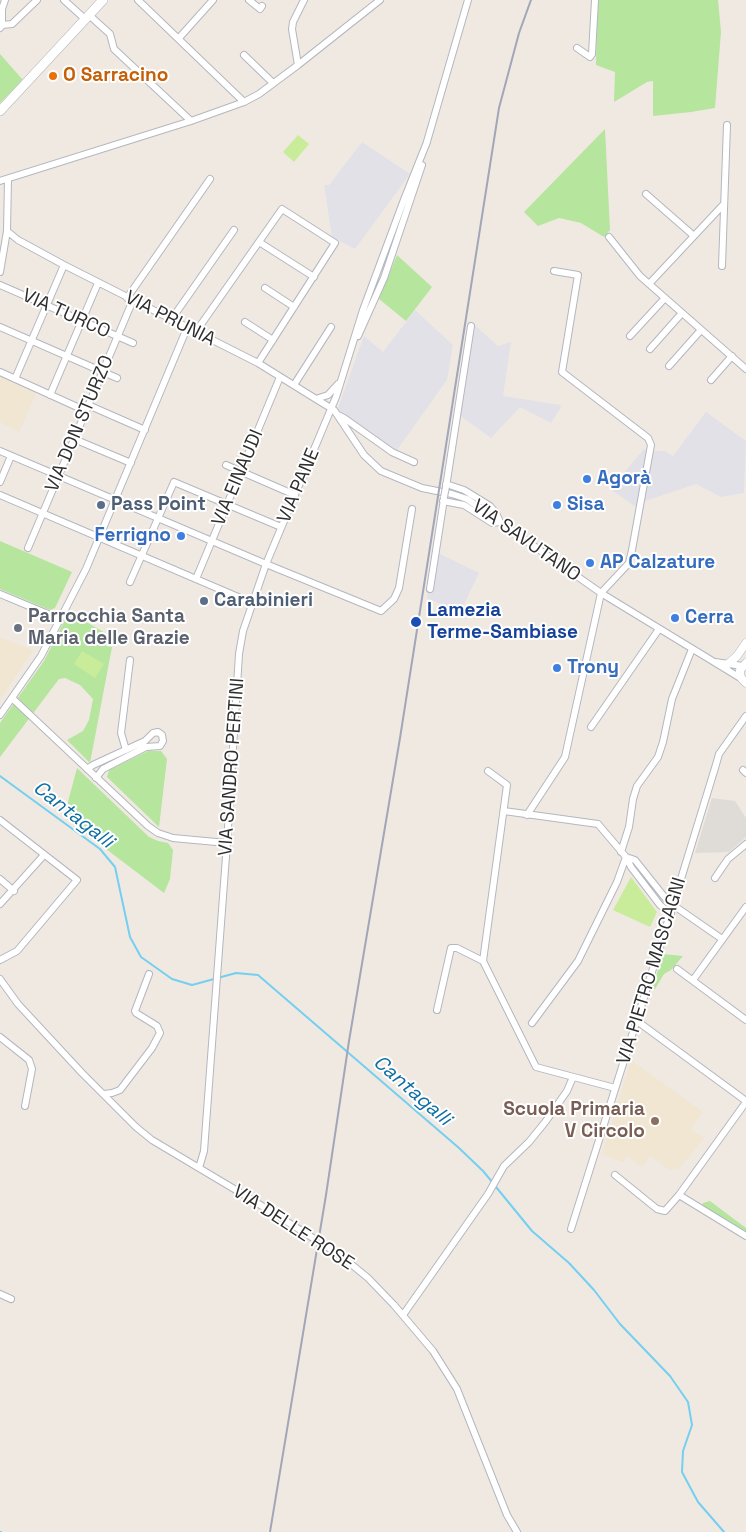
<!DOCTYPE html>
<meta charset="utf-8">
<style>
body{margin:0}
canvas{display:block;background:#efe9e1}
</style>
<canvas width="746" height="1532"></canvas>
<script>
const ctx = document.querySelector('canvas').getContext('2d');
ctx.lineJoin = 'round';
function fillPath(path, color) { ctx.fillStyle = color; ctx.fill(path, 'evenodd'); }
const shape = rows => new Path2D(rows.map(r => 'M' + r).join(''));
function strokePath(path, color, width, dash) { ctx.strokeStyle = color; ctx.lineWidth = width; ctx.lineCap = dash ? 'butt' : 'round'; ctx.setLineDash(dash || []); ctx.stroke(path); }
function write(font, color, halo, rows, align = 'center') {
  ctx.font = font + ' "Space Grotesk",sans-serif'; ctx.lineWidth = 4; ctx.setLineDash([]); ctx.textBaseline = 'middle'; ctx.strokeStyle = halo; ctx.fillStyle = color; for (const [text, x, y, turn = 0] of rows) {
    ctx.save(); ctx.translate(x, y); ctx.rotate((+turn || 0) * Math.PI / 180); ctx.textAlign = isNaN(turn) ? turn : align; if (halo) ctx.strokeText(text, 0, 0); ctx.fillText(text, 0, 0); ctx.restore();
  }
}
fillPath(shape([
 [362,142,410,174,355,249,332,237,324,185,329,185],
 [415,310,453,345,447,380,392,457,347,424,337,411,364,336,383,352],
 [470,321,498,346,511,342,503,396,561,405,560,409,551,423,520,407,491,438,455,412],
 [706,412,746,441,744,493,721,497,696,484,645,501,643,512,610,489,644,449,647,451,665,451,673,456],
 [434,551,479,573,460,613,427,598]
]), '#e3e1e8');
fillPath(shape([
 [0,376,36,393,19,432,0,422],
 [0,637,33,650,0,700],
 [631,1060,703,1112,691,1129,704,1138,679,1169,670,1170,650,1156,642,1167,627,1156,623,1162,602,1154]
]), '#f0e6d1');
fillPath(shape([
 [597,0,718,0,721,32,715,108,691,112,653,116,653,81,647,82,614,102,615,72,596,65],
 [0,54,23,80,0,103],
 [605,129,610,230,604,237,581,223,559,218,538,226,524,212],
 [397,255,432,287,406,321,379,299],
 [0,541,72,572,55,608,50,610,0,589],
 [69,612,107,634,106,646,112,647,90,763,67,740,83,731,89,720,93,699,80,685,65,678,59,679,0,757,0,723,44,661],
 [148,751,161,751,167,759,159,827,107,777,109,770],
 [77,768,149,837,158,841,168,843,173,850,170,879,164,893,64,817],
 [663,954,683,956,671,970,664,974,655,989,652,989],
 [710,1201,746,1228,746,1232,702,1206,703,1203]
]), '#b6e59e');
fillPath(shape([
 [298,135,309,144,294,162,283,152],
 [82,651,104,664,95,678,74,664],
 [631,877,657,912,650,927,613,910]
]), '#c9ec9a');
fillPath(shape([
 [712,798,735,801,746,818,746,837,729,852,695,853]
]), '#dfdcd8');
strokePath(shape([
 [0,776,100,849,115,867,130,937,141,957,172,979,192,985,236,973,258,975,459,1148,483,1171,493,1183],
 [496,1187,532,1231,569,1263,594,1290,620,1324,670,1376,688,1402,692,1425,683,1451,682,1472,698,1502,724,1532],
 [0,1532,1,1532]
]), '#75cff0', 2);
const minor = shape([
 [64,0,85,19],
 [138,0,244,102],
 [249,0,260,9,262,6],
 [89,15,110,34,114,49,191,121],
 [2,25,2,9,5,0],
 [0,28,2,25,12,24,37,0],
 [179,38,213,0],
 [577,48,590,57,592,54,595,0],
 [244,55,273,83],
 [298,65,292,29,293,22,304,0],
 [426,145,468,0],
 [0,181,191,121,244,102,259,94,298,65,380,0],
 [646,194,694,236],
 [7,231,18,240,64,265,258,363,316,399,334,410,364,455,381,471,422,488,452,494,467,499,601,593,742,679],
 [609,237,640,276,746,369],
 [259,242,314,277],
 [722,266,727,125],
 [0,272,7,231,8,179],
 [649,284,723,205],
 [0,285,133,343],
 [265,288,294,307],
 [127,298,210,179],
 [171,320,234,230],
 [245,322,273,340],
 [0,327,117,378],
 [195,333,282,209,335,243,258,363],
 [358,336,384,278,422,165],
 [630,336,665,298],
 [650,349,682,313],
 [669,366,701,330],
 [0,372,86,411],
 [15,379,64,265],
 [711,380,732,356],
 [294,385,331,327],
 [50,395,98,283],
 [316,399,328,395,338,384],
 [88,405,145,430],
 [338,415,344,418,392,452,414,462],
 [74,439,131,463],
 [0,451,266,564,381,611,394,599,399,588,412,509],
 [226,465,295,495],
 [0,482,11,456],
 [446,487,471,326],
 [0,495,252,603],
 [443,501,464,505,492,523,500,522,496,513,490,506,464,490,446,484],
 [28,548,133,300],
 [196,579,280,377],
 [130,582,174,482,281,527],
 [430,589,444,499],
 [0,594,60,619],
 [715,662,743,666],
 [12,698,148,826,158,833,173,838,227,843],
 [0,715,41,656,86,569,187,328],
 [591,727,659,629],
 [126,750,121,733,130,660],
 [87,769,93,765,145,741,153,733,158,732,162,735,163,741,160,746,146,747,103,769,96,778],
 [743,770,746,773],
 [488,771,507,785,483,961,536,1067,615,1088],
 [504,811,598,824,626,857,631,867,660,905,671,914],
 [527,815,565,757,601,593,629,563,632,550,651,445,648,438,562,372,578,275,554,271],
 [0,820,77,880,17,951,0,960],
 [621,852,629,827,633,799,637,786,658,757,663,742,672,699,692,649],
 [626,857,635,860,666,899,674,903],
 [715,878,728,859,746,844],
 [0,879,14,891],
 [0,904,44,855],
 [673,905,722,939],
 [677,969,746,1020],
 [0,979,18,1004,82,1073,136,1127,152,1140,246,1196,340,1255,368,1278,394,1305,433,1351,457,1389,507,1515,517,1532],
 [693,980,746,907],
 [437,1010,451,948,457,948,483,961],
 [637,1021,746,1101],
 [532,1023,578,961,617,882,626,857],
 [0,1037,29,1060,32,1069,25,1106],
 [104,1094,112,1093,120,1090,152,1048,160,1033,157,1026,136,1013,135,1011,149,974],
 [199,1168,204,1151,227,843,239,654,243,631,266,564,336,397,363,310,405,197,427,142],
 [615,1175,657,1209,665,1211,679,1195,746,1102],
 [679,1195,746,1236],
 [571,1229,673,905,715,768,719,754,746,716],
 [0,1294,11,1299],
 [403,1315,488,1194,504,1166,529,1142,546,1121,567,1091,573,1077]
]);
const tertiary = shape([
 [746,663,740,670,740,675,742,679,746,683],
 [728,664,737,656,746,643]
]);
const secondary = shape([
 [0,111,103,0]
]);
strokePath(minor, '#b4b7c1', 8);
strokePath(tertiary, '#b4b7c1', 9);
strokePath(secondary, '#b4b7c1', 10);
strokePath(minor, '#fff', 6);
strokePath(tertiary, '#fff', 8);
strokePath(secondary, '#fff', 9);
strokePath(shape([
 [270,1532,326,1195,349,1041,400,738,499,108,519,33,531,0]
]), '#a3a6b8', 2);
const minorBridge = shape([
 [444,497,446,487]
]);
strokePath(minorBridge, '#b4b7c1', 8, []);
strokePath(minorBridge, '#fff', 6);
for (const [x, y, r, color] of [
 [53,76,5,"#e8710a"],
 [587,479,5,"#3f7fe0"],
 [101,505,5,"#5c6f8a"],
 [557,505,5,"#3f7fe0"],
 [181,536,5,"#3f7fe0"],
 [590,563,5,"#3f7fe0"],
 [204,601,5,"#5c6f8a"],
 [675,618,5,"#3f7fe0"],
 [416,622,6,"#1a4fb4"],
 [18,628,5,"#6b7280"],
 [557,668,5,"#3f7fe0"],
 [655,1121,5,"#8d6e63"]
]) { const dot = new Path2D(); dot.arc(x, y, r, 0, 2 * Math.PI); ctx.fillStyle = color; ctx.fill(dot); strokePath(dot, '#fff', 2); }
write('bold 19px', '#c56008', '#fff', [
 ["O Sarracino",63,76]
], 'left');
write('19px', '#2e2e2e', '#fff', [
 ["VIA TURCO",66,314,24],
 ["VIA PRUNIA",170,319,27],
 ["VIA DON STURZO",80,424,-67],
 ["VIA EINAUDI",238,478,-67],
 ["VIA PANE",299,486,-67],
 ["VIA SAVUTANO",526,541,35],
 ["VIA SANDRO PERTINI",232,767,-86],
 ["VIA PIETRO MASCAGNI",652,971,-73],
 ["VIA DELLE ROSE",293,1228,33]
]);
write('bold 19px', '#366cbe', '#fff', [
 ["Agorà",597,479],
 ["Sisa",567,505],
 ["Ferrigno",171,536,"right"],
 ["AP Calzature",600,563],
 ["Cerra",685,618],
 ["Trony",567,668]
], 'left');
write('bold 19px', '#4e5e75', '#fff', [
 ["Pass Point",111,505],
 ["Carabinieri",214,601]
], 'left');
write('bold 19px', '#164399', '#fff', [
 ["Lamezia",427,611],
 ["Terme-Sambiase",427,633]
], 'left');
write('bold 19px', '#5b616d', '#fff', [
 ["Parrocchia Santa",28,617],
 ["Maria delle Grazie",28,639]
], 'left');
write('bold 19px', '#785e54', '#fff', [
 ["Scuola Primaria",645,1110],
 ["V Circolo",645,1132]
], 'right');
write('italic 20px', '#0d6fa3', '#fff', [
 ["Cantagalli",73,815,38],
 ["Cantagalli",412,1091,41]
]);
</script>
